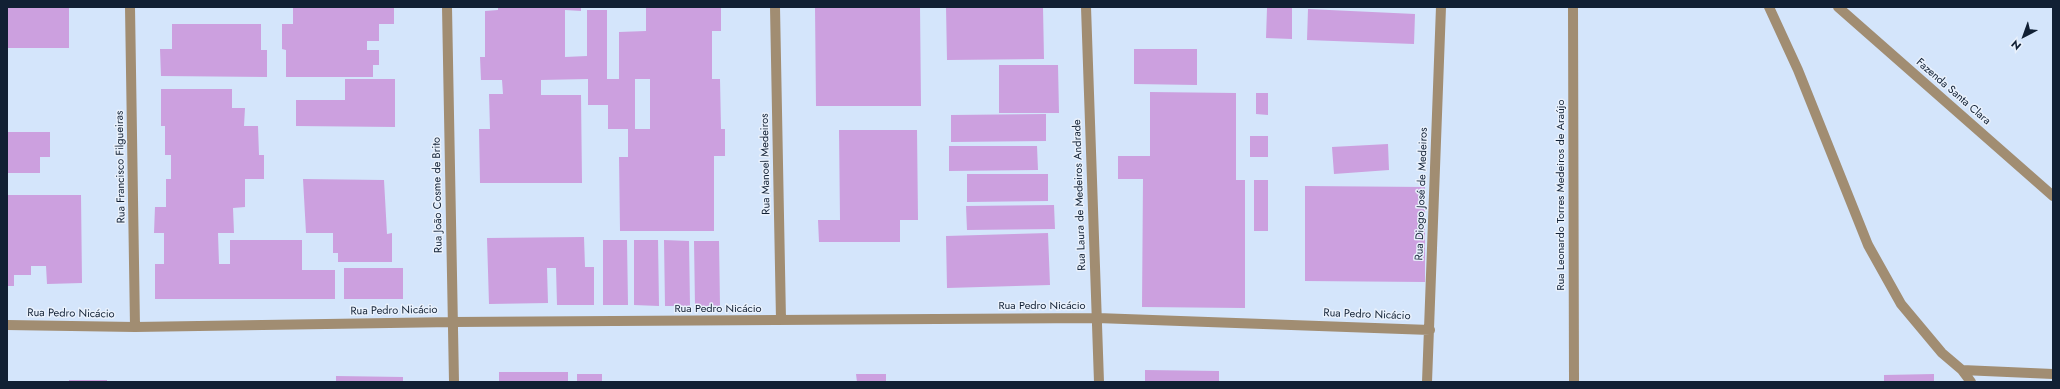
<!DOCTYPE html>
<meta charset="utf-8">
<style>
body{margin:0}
#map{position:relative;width:2060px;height:389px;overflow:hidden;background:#d4e5fb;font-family:Jost,sans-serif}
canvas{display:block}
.frame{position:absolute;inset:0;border:8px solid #112034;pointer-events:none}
.north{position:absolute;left:2004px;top:16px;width:40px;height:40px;-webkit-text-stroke:3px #e9f1fc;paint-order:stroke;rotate:221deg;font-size:11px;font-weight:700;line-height:16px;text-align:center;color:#112034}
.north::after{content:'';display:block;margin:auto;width:14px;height:18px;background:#112034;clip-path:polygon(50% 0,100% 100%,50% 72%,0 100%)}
</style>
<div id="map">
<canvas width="2060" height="389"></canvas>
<div class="frame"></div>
<div class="north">N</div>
</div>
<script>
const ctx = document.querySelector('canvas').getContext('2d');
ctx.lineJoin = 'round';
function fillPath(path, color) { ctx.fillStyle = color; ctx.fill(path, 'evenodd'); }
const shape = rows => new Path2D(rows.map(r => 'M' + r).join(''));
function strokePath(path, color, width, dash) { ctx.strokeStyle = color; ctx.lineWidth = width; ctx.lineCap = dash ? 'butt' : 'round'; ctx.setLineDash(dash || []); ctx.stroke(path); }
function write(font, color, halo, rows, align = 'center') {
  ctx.font = font + ' Jost,sans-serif'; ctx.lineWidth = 3; ctx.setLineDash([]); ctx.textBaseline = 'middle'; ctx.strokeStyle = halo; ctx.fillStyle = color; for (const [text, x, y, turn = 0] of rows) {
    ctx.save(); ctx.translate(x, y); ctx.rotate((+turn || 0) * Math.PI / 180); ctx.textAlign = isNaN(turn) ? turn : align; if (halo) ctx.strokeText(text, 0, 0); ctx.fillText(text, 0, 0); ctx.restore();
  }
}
fillPath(shape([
 [7,7,69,7,69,48,7,48],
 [293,7,394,7,394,24,379,24,379,41,367,41,367,50,379,50,379,65,373,65,373,77,286,77,286,50,282,49,282,24,293,24],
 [498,7,581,7,581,11,565,10,565,57,587,56,587,10,607,10,607,79,619,79,619,32,646,31,646,7,721,7,721,31,712,31,712,79,720,79,721,129,725,129,725,156,714,156,714,231,620,231,619,157,628,157,628,129,608,129,608,105,588,105,588,79,541,80,541,95,581,95,582,183,480,183,479,129,490,129,489,94,503,94,502,80,481,80,480,57,485,57,485,11,498,10],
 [635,79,650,79,650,129,635,129],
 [815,7,920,7,921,106,816,106],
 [946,7,1043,7,1044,59,947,60],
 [1267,8,1292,8,1292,39,1266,38],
 [1308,9,1415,14,1414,44,1307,40],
 [172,24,261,24,261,50,267,50,267,77,161,76,160,49,172,49],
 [1134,49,1197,49,1197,85,1134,84],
 [999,65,1058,65,1059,113,999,113],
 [345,79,395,79,395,127,296,126,296,100,345,100],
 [161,89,232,89,232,108,245,108,244,126,258,126,259,155,264,155,264,179,245,179,245,207,233,208,234,233,218,233,219,264,230,264,230,240,302,240,302,270,335,270,335,299,155,299,155,264,164,264,164,233,154,233,155,207,166,207,166,179,171,179,171,155,165,155,165,126,161,126],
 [1150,92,1236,93,1236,180,1245,180,1245,308,1142,307,1143,179,1118,179,1118,156,1150,156],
 [1256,93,1268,93,1268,115,1256,114],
 [1046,114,1046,141,951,142,951,115],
 [839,130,917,130,918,220,900,220,900,242,819,242,818,220,840,220],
 [7,132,50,132,50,157,40,157,40,173,7,173],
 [1250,136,1268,136,1268,157,1250,157],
 [1388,144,1389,170,1334,174,1332,147],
 [949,146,1037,146,1038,170,949,171],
 [967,174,1048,174,1048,201,967,202],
 [303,179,384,180,387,234,392,233,392,262,338,262,338,253,333,253,333,233,306,233],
 [1254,180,1268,180,1268,231,1254,231],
 [1305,186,1425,187,1425,282,1305,281],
 [7,195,81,195,82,283,47,284,46,266,31,266,31,275,14,275,14,286,7,286],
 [1054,205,1055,229,967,230,966,206],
 [1048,233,1050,285,947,288,946,236],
 [584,237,585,267,594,267,594,305,557,305,556,268,547,268,548,303,489,304,487,238],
 [603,240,627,240,628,305,603,305],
 [634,240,658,240,659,306,634,305],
 [664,240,689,241,690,306,665,306],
 [694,241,719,241,720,306,695,306],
 [344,268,403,268,403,299,344,299],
 [1145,370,1219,371,1219,382,1145,382],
 [499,372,568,372,568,382,499,382],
 [577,374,602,374,602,382,577,382],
 [856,374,886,374,886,382,857,382],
 [1934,374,1934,382,1884,382,1884,375],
 [336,376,403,377,403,382,336,382],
 [69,380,107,380,107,382,69,382]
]), '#cca0df');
strokePath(shape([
 [130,7,135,327],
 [447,7,454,382],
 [775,7,781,320],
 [1086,7,1099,382],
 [1573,7,1574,382],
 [1769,7,1798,70,1868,245,1901,304,1942,353,1962,370,1971,382],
 [1838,7,2053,196],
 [7,325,135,327,453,322,1097,318,1430,330],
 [1962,370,2053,374],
 [1427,382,1441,7]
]), '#a18d72', 10);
write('11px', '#112034', '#e9f1fc', [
 ["Fazenda Santa Clara",1953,92,41],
 ["Rua Manoel Medeiros",766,164,-91],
 ["Rua Francisco Filgueiras",121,167,-91],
 ["Rua Diogo José de Medeiros",1422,194,-88],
 ["Rua João Cosme de Brito",438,195,-91],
 ["Rua Laura de Medeiros Andrade",1080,195,-92],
 ["Rua Leonardo Torres Medeiros de Araújo",1561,195,-90],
 ["Rua Pedro Nicácio",1042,306],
 ["Rua Pedro Nicácio",718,309],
 ["Rua Pedro Nicácio",394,311,-1],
 ["Rua Pedro Nicácio",71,314,1],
 ["Rua Pedro Nicácio",1367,315,2]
]);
</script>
